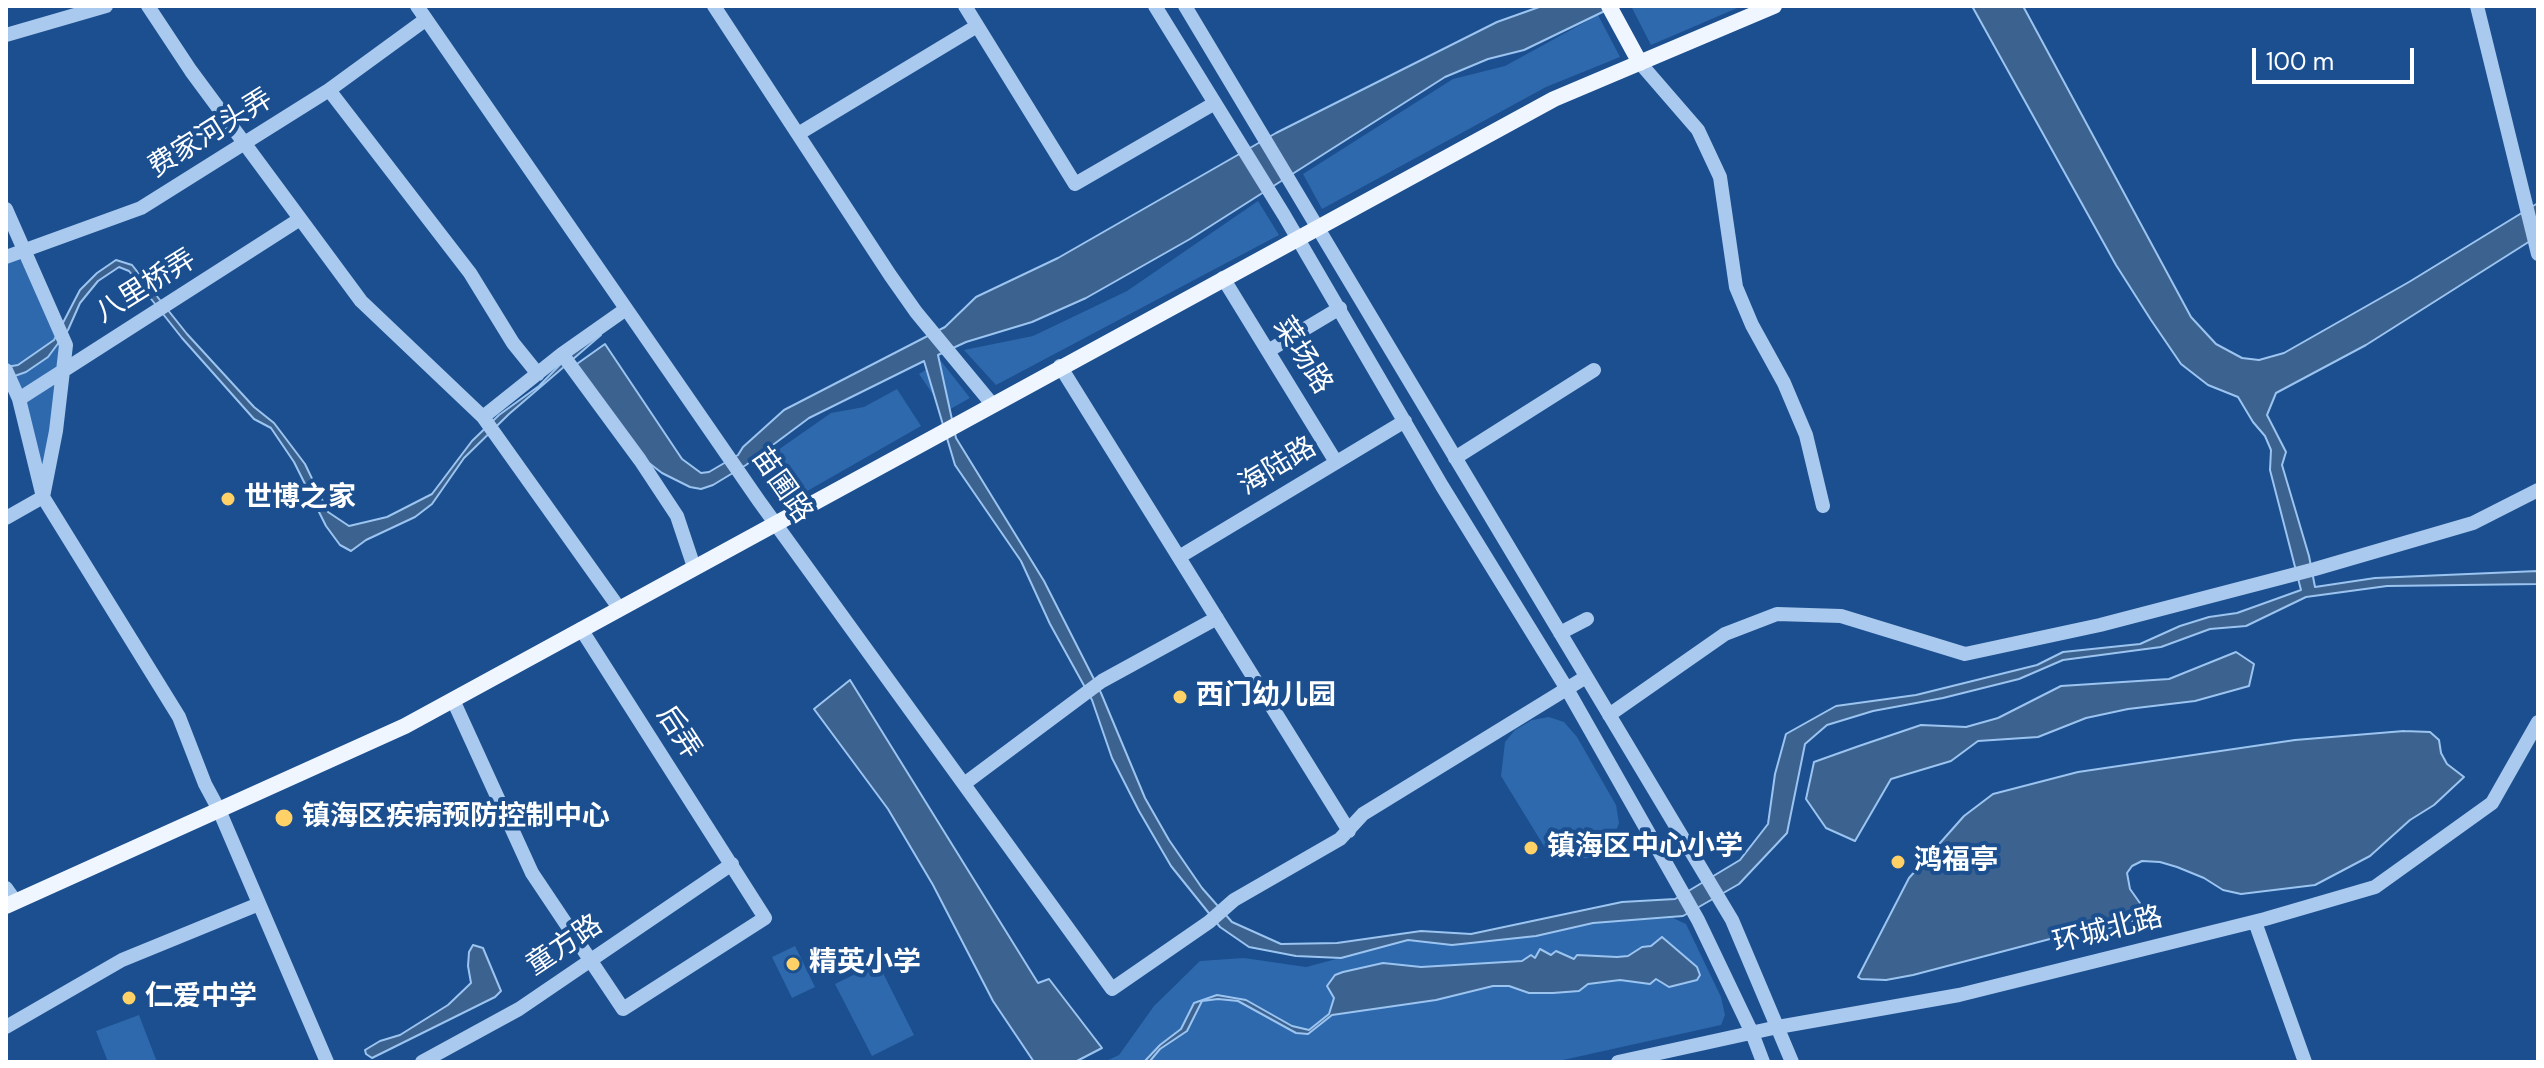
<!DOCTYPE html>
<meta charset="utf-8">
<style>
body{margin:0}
#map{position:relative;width:2544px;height:1068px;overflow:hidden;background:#1b4f8f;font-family:"DM Sans",sans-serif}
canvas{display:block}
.frame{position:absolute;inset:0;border:8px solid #fff;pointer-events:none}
.scale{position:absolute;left:2252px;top:48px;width:162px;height:36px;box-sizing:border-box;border:4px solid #fff;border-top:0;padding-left:10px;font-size:24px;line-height:28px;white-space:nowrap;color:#fff;-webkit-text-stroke:6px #1b4f8f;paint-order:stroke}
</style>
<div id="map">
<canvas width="2544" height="1068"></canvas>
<div class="frame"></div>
<div class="scale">100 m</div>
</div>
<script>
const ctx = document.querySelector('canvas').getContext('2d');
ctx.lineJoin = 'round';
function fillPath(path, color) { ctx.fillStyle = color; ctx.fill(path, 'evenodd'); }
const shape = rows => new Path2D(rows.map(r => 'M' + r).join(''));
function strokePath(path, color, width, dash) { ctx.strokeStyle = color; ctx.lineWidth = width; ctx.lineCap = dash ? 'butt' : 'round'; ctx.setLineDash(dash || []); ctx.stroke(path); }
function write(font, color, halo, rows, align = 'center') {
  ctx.font = font + ' "DM Sans","Noto Sans SC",sans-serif'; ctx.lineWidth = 8; ctx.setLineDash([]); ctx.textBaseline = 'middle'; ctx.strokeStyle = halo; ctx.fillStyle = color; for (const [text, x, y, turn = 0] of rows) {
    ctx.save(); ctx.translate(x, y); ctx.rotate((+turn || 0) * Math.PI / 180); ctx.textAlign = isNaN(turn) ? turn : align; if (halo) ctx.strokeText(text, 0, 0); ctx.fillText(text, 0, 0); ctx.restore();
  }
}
fillPath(shape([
 [1631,6,1742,6,1651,45],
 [1598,15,1620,57,1546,87,1322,209,1303,174,1453,79,1505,66],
 [1258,201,1279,235,996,385,964,350,1033,336,1127,291],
 [24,249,66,345,43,497,6,370,6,257],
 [941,361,970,398,945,412,919,374],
 [897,389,921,426,781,506,755,466,831,413,864,407],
 [1549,717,1564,722,1577,737,1616,805,1619,823,1613,839,1605,847,1587,858,1565,859,1547,851,1501,776,1505,742,1515,730,1532,720],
 [1673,918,1686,924,1721,997,1725,1015,1721,1025,1554,1062,1104,1062,1119,1055,1154,1006,1200,961,1244,958,1306,967,1408,940,1452,945,1536,936,1593,923],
 [795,946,815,987,792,998,772,957],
 [878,963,914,1035,872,1056,835,984],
 [139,1015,157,1062,108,1062,96,1031]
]), '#2e69ad');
const water = shape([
 [1542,6,1615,6,1524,50,1488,59,1445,77,1190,239,1086,298,1032,322,966,342,938,355,956,438,1044,581,1101,693,1145,798,1169,840,1202,888,1232,922,1281,944,1337,943,1421,931,1471,934,1622,902,1675,899,1740,860,1768,824,1775,774,1786,734,1836,706,1916,695,2037,665,2063,652,2140,644,2180,626,2209,617,2237,613,2301,590,2270,470,2271,450,2265,436,2253,422,2238,397,2208,385,2181,364,2151,320,2116,265,1972,6,2023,6,2191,317,2216,344,2242,358,2259,360,2284,353,2409,282,2538,203,2538,236,2366,345,2276,393,2267,415,2286,452,2282,465,2309,556,2315,587,2375,578,2538,571,2538,584,2387,586,2306,597,2246,626,2210,629,2161,647,2063,660,2019,679,1943,698,1873,711,1827,725,1805,744,1787,833,1739,884,1683,916,1593,923,1536,936,1452,945,1408,940,1341,958,1296,956,1249,947,1220,927,1171,866,1139,811,1112,758,1092,700,1050,624,1021,561,955,465,924,361,809,418,746,465,713,485,701,489,690,487,662,473,636,453,574,366,605,344,682,459,701,473,709,472,738,455,743,447,784,410,945,327,976,297,1058,258,1276,133,1497,22,1542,6],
 [116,260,132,265,187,334,254,407,274,423,305,464,328,512,349,526,387,517,432,494,472,441,499,415,539,386,601,323,601,335,509,414,464,458,432,504,415,517,366,540,351,551,340,545,326,526,294,462,271,428,254,419,182,338,129,271,119,267,98,281,80,303,68,330,48,357,26,372,6,379,6,367,18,365,54,340,80,290,97,273,116,260],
 [2236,652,2254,664,2249,686,2195,701,2128,709,2086,718,2038,737,1978,741,1951,761,1891,779,1855,841,1826,828,1806,799,1814,762,1859,746,1921,725,1966,727,1998,718,2061,686,2169,679,2236,652],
 [850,680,1038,983,1049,979,1102,1048,1075,1062,1034,1062,993,1001,933,885,888,809,814,709,850,680],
 [2404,731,2430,732,2439,740,2441,753,2447,764,2464,777,2434,805,2410,820,2370,856,2315,885,2241,894,2223,890,2204,878,2177,867,2160,862,2142,861,2132,866,2127,873,2130,889,2142,906,2140,915,2132,922,2116,927,2069,934,1913,975,1886,980,1861,979,1858,977,1909,878,1964,816,1993,794,2078,772,2295,740,2404,731],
 [1662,937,1697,967,1700,975,1697,980,1669,987,1656,979,1650,984,1620,980,1588,984,1579,991,1553,993,1529,993,1509,986,1493,986,1436,1000,1332,1015,1308,1034,1296,1033,1238,1001,1218,999,1202,1001,1187,1031,1160,1049,1150,1061,1144,1062,1160,1045,1181,1029,1194,1003,1217,995,1246,1000,1292,1026,1309,1030,1329,1014,1334,998,1327,986,1335,975,1343,972,1383,963,1421,967,1522,961,1531,955,1535,958,1540,949,1551,955,1556,951,1574,959,1577,955,1617,957,1628,956,1642,947,1651,946,1662,937],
 [473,945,483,948,501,991,495,997,372,1058,366,1054,365,1050,380,1041,400,1035,448,1005,471,983,468,966,469,952,473,945]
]);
fillPath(water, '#3c6290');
strokePath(water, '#9cc4f0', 2);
strokePath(shape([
 [148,6,191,71,361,301,483,417,619,608],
 [417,6,759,501,1112,989,1209,922,1234,900,1340,839,1363,814,1586,677],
 [714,6,890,275,916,312,992,404],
 [965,6,1075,184,1215,103],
 [1155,6,1284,215,1442,486,1567,689,1698,920,1752,1033,1763,1062],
 [1185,6,1732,920,1792,1062],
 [2477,6,2538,254],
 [6,35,106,6],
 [1640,63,1698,130,1720,177,1736,287,1752,325,1784,383,1806,435,1823,506],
 [329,90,470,273,513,343,538,374],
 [798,134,977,26],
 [6,209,66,345,56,431,43,497,179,717,205,784,219,810,327,1062],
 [6,257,141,208,329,90,425,20],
 [1223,278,1336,462],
 [1268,351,1340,308],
 [562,354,640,460,677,516,694,567],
 [1060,366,1349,831],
 [6,370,19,399,43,497,6,518],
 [19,399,300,219],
 [483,417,562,354,626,309],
 [1455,458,1594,370],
 [1179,557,1405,421],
 [1560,633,1587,619],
 [453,700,532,873,623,1009,765,918,581,629],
 [1609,715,1725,634,1777,614,1841,616,1965,654,2100,625,2315,569,2473,523,2538,490],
 [964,784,1102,681,1217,618],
 [6,888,16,902],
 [2255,922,2305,1062],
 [6,1027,122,960,259,904],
 [422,1062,519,1009,732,864],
 [1618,1062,1778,1027,1959,995,2265,919,2375,887,2492,803,2538,722]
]), '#a9c9ee', 14);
strokePath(shape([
 [1609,6,1640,63],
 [6,906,405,726,1554,99,1774,6]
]), '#f0f6ff', 16);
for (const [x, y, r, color] of [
 [228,499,8,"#ffd166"],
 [1180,697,8,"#ffd166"],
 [284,818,10,"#ffd166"],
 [1531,848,8,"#ffd166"],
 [1898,862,8,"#ffd166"],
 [793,964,8,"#ffd166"],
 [129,998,8,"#ffd166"]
]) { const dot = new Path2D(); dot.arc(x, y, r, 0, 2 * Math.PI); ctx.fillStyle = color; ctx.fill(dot); strokePath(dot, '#1b4f8f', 3); }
write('28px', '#fff', '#1b4f8f', [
 ["费家河头弄",211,134,-32],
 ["八里桥弄",146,287,-32],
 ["菜场路",1302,356,58],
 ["海陆路",1278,467,-31],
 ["苗圃路",781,486,55],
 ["后弄",678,733,57],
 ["环城北路",2108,931,-14],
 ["童方路",565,946,-34]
]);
write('bold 28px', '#fff', '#1b4f8f', [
 ["世博之家",244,499],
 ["西门幼儿园",1196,697],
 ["镇海区疾病预防控制中心",302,818],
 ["镇海区中心小学",1547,848],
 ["鸿福亭",1914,862],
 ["精英小学",809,964],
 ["仁爱中学",145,998]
], 'left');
</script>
